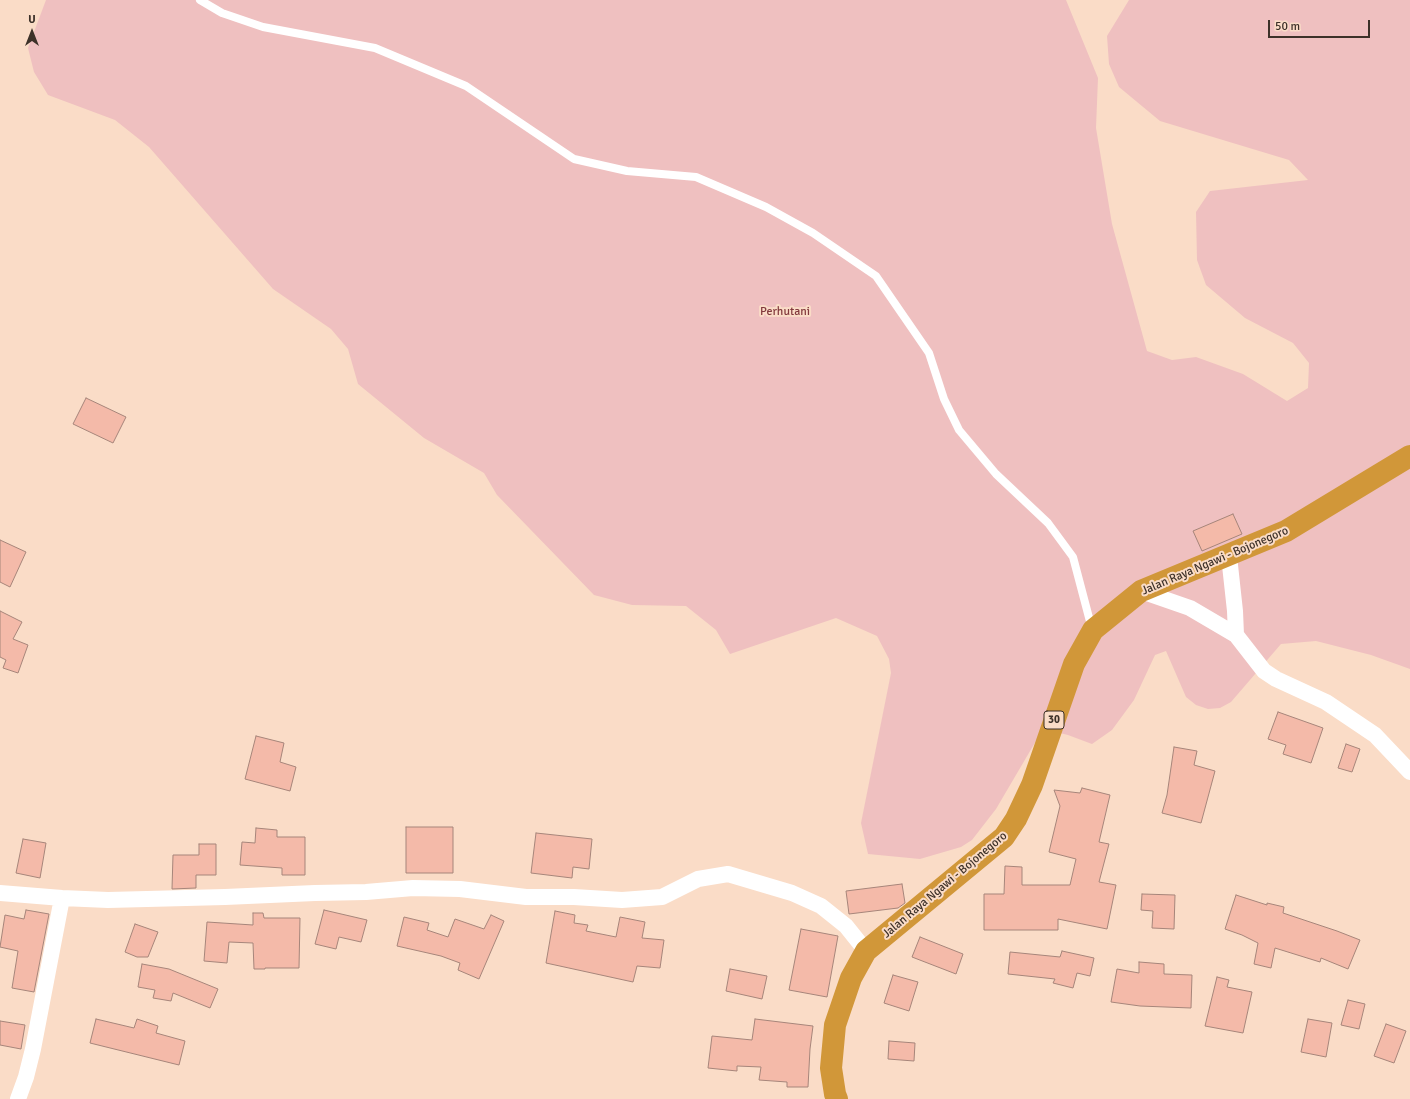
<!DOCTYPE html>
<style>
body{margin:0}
#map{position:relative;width:1410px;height:1099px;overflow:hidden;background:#fadcc7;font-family:Signika,sans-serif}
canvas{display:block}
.north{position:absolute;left:12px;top:12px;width:40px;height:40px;-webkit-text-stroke:3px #fadcc7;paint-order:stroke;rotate:0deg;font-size:11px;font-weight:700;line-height:16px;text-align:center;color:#3d3129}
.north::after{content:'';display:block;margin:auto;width:14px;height:18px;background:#3d3129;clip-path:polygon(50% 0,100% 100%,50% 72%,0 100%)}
.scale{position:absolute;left:1268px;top:20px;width:102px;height:18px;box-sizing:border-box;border:2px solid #3d3129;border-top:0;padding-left:5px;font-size:12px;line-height:14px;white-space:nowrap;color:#3d3129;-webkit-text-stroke:3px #fadcc7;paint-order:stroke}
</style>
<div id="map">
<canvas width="1410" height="1099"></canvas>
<div class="north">U</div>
<div class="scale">50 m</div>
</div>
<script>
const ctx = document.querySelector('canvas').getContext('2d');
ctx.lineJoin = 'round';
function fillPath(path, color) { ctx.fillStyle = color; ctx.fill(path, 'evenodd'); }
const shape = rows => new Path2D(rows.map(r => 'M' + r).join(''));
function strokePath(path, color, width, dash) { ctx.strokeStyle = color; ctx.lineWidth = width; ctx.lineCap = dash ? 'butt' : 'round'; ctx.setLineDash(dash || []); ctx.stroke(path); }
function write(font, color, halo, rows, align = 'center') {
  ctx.font = font + ' Signika,sans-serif'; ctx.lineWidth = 4; ctx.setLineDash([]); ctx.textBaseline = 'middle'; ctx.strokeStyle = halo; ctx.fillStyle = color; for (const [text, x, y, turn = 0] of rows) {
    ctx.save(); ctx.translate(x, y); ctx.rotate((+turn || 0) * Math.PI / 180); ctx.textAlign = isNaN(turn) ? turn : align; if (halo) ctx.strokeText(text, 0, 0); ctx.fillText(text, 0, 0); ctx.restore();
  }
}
fillPath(shape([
 [46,0,1066,0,1098,78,1096,128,1112,224,1147,351,1172,360,1196,357,1243,374,1287,401,1308,388,1309,363,1293,343,1245,318,1206,285,1197,260,1196,212,1210,191,1308,180,1289,160,1160,121,1119,87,1109,64,1107,36,1129,0,1410,0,1410,669,1371,655,1316,641,1281,644,1231,702,1220,708,1208,709,1196,705,1186,697,1166,651,1155,655,1134,700,1112,730,1092,744,1068,735,1043,729,996,809,972,840,961,847,920,859,868,854,861,823,891,673,889,659,877,636,836,618,730,654,716,630,686,606,632,605,594,595,497,495,484,473,424,438,358,384,348,349,331,329,273,289,149,147,115,120,48,95,34,72,28,48]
]), '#efc0c0');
const building = shape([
 [86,398,126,417,113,443,73,424,86,398],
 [1233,514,1242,534,1202,551,1193,531,1233,514],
 [0,540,26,552,10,587,0,582,0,540],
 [0,611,22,622,13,639,28,645,18,673,3,668,6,660,0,657,0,611],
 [1278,712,1323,728,1311,763,1283,754,1286,745,1268,739,1278,712],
 [256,736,284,743,280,762,296,767,290,791,245,779,256,736],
 [1346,744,1360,749,1352,772,1338,768,1346,744],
 [1174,747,1197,751,1194,765,1215,771,1201,823,1162,813,1167,795,1174,747],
 [1082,788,1110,795,1099,842,1109,844,1099,882,1116,885,1107,929,1058,919,1058,930,984,930,984,894,1004,894,1005,866,1022,867,1022,885,1070,885,1076,859,1049,852,1060,806,1054,790,1080,793,1082,788],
 [406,827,453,827,453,873,406,873,406,827],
 [256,828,277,830,277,837,305,837,305,875,282,875,282,868,240,865,242,842,255,843,256,828],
 [536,833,592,839,589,869,573,867,572,878,531,873,536,833],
 [23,839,46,843,40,878,16,873,23,839],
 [199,844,216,844,216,875,196,875,196,888,172,889,173,855,199,855,199,844],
 [902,884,905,903,898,908,849,914,846,891,902,884],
 [1142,894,1175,895,1174,929,1152,928,1153,911,1141,910,1142,894],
 [1236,895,1267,905,1267,903,1284,907,1283,913,1337,931,1360,940,1348,969,1321,958,1320,962,1275,948,1271,968,1254,964,1258,943,1242,935,1225,929,1236,895],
 [26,910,49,914,34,992,12,988,18,951,0,947,5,915,24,919,26,910],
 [324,910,367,920,361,942,339,937,336,949,315,944,324,910],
 [555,911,575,915,574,923,588,925,586,931,616,937,620,917,645,922,642,938,664,940,660,968,637,966,633,982,546,963,555,911],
 [253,913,263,913,264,918,300,918,299,968,265,968,265,969,254,969,253,943,229,942,227,963,204,961,207,922,253,925,253,913],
 [491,915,504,921,479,979,458,970,460,963,441,956,397,946,404,917,429,923,427,930,448,937,455,919,484,929,491,915],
 [135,924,158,932,148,957,137,957,125,952,135,924],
 [801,929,838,936,827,997,789,990,801,929],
 [920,937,963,954,956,974,912,957,920,937],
 [1062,951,1094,958,1090,976,1077,973,1073,988,1053,983,1055,979,1008,974,1010,952,1060,957,1062,951],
 [1139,962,1164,964,1164,974,1192,975,1191,1008,1140,1006,1111,1002,1117,969,1139,973,1139,962],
 [142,964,169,969,218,989,210,1008,173,993,171,1001,153,998,155,990,138,987,142,964],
 [730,969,767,976,762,999,726,991,730,969],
 [893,975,918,982,909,1011,884,1003,893,975],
 [1217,977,1229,980,1227,987,1252,992,1243,1033,1205,1026,1217,977],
 [1348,1000,1365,1004,1359,1029,1341,1025,1348,1000],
 [96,1019,134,1028,137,1019,158,1026,156,1033,185,1041,179,1065,90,1043,96,1019],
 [755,1019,813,1026,810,1049,808,1087,787,1087,787,1082,759,1080,761,1067,737,1066,737,1071,708,1068,712,1036,752,1040,755,1019],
 [1308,1019,1332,1023,1326,1057,1301,1052,1308,1019],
 [0,1021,25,1025,21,1049,0,1045,0,1021],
 [1386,1024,1406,1031,1394,1063,1374,1056,1386,1024],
 [889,1041,915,1043,914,1061,888,1059,889,1041]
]);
fillPath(building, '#f4baa9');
strokePath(building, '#a6857a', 1);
strokePath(shape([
 [200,0,222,13,263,27,375,48,466,86,574,159,627,171,696,177,766,207,813,233,876,276,929,353,944,399,959,430,996,474,1048,523,1073,557,1092,629]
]), '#fff', 8);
strokePath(shape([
 [1229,556,1235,611,1236,635],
 [1141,591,1190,608,1236,635,1264,671,1276,679,1326,702,1375,735,1410,772],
 [0,893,62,898,108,900,225,897,315,893,366,892,413,888,460,889,526,897,574,897,622,900,662,897,698,879,728,874,792,893,821,906,846,926,866,951],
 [18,1099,26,1077,33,1049,62,898]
]), '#fff', 16);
strokePath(shape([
 [837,1099,835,1094,831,1068,835,1025,851,978,866,951,1004,837,1016,819,1032,785,1074,664,1093,630,1141,591,1286,531,1410,456]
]), '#d19739', 22);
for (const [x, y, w] of [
 [1054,720,20]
]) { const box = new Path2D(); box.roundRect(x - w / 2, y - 9, w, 18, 3); ctx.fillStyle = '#fadcc7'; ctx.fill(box); strokePath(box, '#3d3129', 1); }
write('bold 11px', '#3d3129', null, [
 ["30",1054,720]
]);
write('12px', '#82393d', '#fadcc7', [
 ["Perhutani",785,312]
]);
write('12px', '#3d3129', '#fadcc7', [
 ["Jalan Raya Ngawi - Bojonegoro",1215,561,-23],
 ["Jalan Raya Ngawi - Bojonegoro",945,885,-40]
]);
</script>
